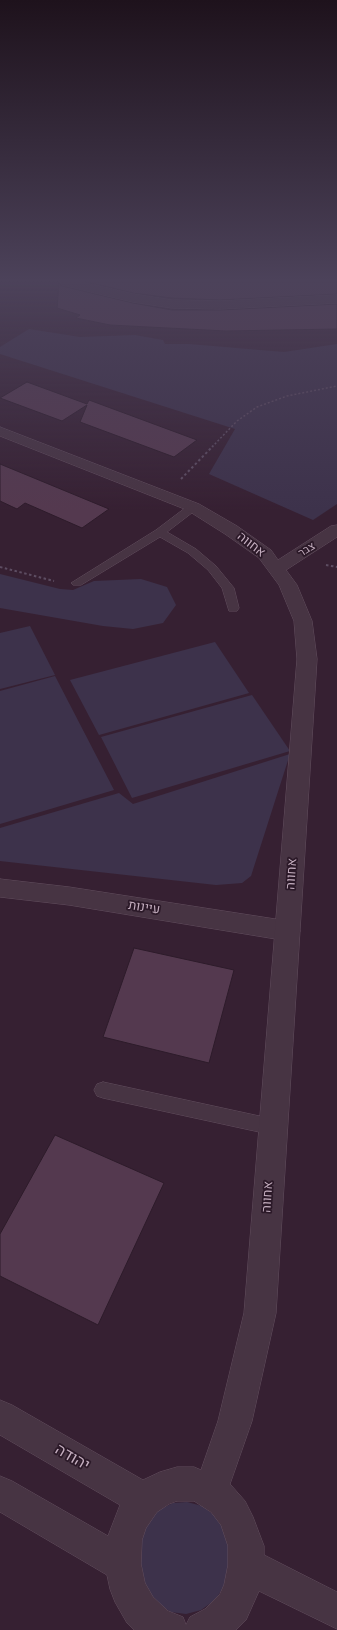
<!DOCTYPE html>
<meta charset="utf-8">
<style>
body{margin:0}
canvas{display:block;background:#362032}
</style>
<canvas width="337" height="1630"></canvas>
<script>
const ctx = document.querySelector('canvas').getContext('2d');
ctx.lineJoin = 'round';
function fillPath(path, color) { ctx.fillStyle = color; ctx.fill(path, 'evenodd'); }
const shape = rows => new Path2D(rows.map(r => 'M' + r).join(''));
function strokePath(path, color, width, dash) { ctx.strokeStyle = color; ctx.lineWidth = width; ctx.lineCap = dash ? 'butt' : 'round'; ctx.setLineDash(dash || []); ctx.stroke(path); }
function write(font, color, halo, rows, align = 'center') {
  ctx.font = font + ' Roboto,Heebo,sans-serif'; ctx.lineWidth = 3.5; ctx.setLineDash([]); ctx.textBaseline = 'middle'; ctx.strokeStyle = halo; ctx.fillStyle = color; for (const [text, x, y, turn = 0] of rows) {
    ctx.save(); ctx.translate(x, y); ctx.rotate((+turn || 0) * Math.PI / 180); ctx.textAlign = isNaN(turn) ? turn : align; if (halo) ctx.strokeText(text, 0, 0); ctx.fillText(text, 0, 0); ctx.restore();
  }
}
fillPath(shape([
 [29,329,80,337,135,335,163,340,165,344,189,344,284,352,337,344,337,504,313,520,209,474,235,429,0,354,0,347],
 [0,574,60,589,73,590,94,581,141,579,167,587,176,605,163,623,133,629,103,626,0,608],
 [30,626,55,675,0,689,0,633],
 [215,642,249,693,99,735,70,680],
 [55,676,114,790,0,824,0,691],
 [252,695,290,751,132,798,101,737],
 [290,754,251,876,242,883,216,885,0,861,0,828,119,793,133,804],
 [187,1502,202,1506,214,1515,224,1530,230,1548,230,1567,225,1585,215,1600,201,1610,186,1614,171,1612,156,1603,145,1589,139,1572,141,1537,148,1521,159,1510,173,1503]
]), '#3d324b');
const building = shape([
 [88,282,337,282,337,294,220,300,172,298,133,293,88,282],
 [59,284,62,286,133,303,172,310,220,310,337,304,337,329,226,331,110,325,76,318,80,315,57,308,59,284],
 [27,382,87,404,89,400,197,440,174,457,80,422,87,405,62,421,0,398,27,382],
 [0,464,63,490,109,509,82,528,25,503,17,509,0,501,0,464],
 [134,948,234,970,209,1063,103,1037,134,948],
 [55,1135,164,1183,98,1325,0,1276,0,1234,55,1135]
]);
fillPath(building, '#54394f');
strokePath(building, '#2d1b2a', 1);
const service = shape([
 [193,504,198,507,197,509,167,532,196,549,216,566,234,588,239,608,237,611,229,611,222,588,208,570,188,553,160,537,81,585,73,585,71,583,156,530,189,505,193,504],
 [103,1082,273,1119,279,1121,282,1127,279,1133,273,1135,103,1098,97,1096,94,1090,97,1084,103,1082]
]);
const minor = shape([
 [60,282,81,282,133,294,172,300,220,301,337,295,337,303,220,309,172,308,133,302,62,285,60,282],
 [0,879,69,887,288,921,297,924,300,931,297,938,288,941,69,905,0,897,0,879]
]);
const tertiary = shape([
 [0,427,199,504,237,526,271,550,278,560,331,526,337,525,337,537,286,570,297,585,312,621,317,659,276,1313,252,1421,230,1484,245,1501,253,1517,264,1546,264,1555,337,1592,337,1629,259,1591,246,1620,236,1630,134,1630,127,1623,115,1602,110,1589,107,1575,0,1512,0,1476,12,1481,108,1536,120,1505,0,1435,0,1400,12,1405,143,1480,160,1472,177,1467,194,1467,201,1470,218,1421,244,1313,297,659,294,621,279,585,259,558,225,534,187,510,0,436,0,427],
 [177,1501,194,1501,211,1512,221,1525,228,1546,228,1565,224,1585,220,1594,205,1609,190,1617,186,1625,183,1617,168,1611,153,1597,145,1583,141,1564,142,1540,146,1528,157,1512,169,1504,177,1501]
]);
strokePath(service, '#624e5e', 1);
strokePath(minor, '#624e5e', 1);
strokePath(tertiary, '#624e5e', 1);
strokePath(shape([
 [212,447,237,421,257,407,287,396,337,386]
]), '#5d4d62', 1.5, [2, 2]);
strokePath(shape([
 [181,479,213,446],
 [326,565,337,567],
 [0,567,54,581]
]), '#5d4d62', 2, [2.5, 2.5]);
fillPath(service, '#473443');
fillPath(minor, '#473443');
fillPath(tertiary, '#473443');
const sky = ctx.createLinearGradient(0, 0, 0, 510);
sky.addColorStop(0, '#1e121c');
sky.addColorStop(0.55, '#4c425a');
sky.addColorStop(1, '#4c425a00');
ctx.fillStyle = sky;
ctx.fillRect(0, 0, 337, 510);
write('11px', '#c4aebf', '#2b1928', [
 ["צבר",307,550,-32]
]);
write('13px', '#c4aebf', '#2b1928', [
 ["אחווה",251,545,38],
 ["אחווה",292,874,-86],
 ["עיינות",144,908,9],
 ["אחווה",268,1197,-86]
]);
write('16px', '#c4aebf', '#2b1928', [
 ["יהודה",72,1458,30]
]);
</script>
